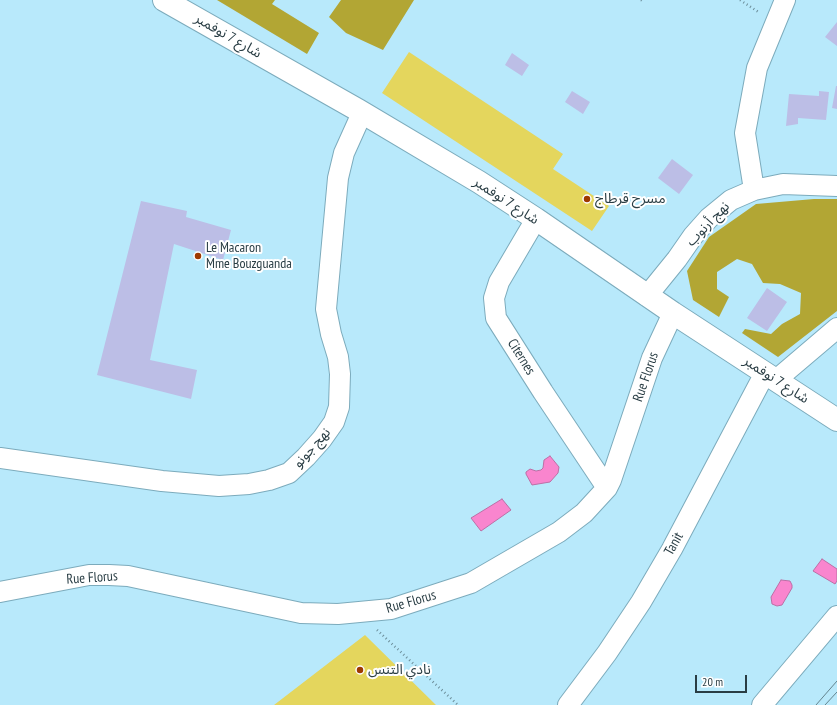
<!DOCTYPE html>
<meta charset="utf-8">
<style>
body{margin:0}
#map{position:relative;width:837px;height:705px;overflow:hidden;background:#b8e9fb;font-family:"PT Sans Narrow",sans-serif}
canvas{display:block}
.scale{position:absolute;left:695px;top:675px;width:52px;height:18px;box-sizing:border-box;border:2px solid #293d44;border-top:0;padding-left:5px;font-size:12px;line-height:14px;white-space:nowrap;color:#293d44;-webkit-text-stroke:3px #fff;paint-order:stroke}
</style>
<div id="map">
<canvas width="837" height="705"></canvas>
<div class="scale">20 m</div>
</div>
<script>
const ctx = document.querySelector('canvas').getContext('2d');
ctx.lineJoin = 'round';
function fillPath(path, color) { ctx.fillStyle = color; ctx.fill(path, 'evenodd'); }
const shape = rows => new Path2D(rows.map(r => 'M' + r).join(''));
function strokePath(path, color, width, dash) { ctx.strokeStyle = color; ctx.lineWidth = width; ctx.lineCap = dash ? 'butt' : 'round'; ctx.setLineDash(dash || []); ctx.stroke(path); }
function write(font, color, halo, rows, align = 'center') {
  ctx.font = font + ' "PT Sans Narrow","Noto Sans Arabic",sans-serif'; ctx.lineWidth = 4; ctx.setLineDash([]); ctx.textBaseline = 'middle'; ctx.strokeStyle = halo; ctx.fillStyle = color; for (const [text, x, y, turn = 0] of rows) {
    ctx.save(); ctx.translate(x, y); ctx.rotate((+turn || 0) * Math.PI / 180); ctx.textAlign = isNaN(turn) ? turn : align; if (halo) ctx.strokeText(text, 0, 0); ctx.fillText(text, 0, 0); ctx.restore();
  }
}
fillPath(shape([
 [409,52,563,154,553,169,609,206,592,231,382,93],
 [365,635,436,705,274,705]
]), '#e4d65d');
fillPath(shape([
 [217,0,275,0,272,4,319,33,307,54],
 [341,0,414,0,383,50,346,33,329,17],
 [814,199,837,199,837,311,778,357,742,333,745,329,771,334,782,324,800,314,801,293,780,284,763,283,752,264,737,259,717,272,717,289,729,297,719,317,693,300,687,271,709,237,756,204]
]), '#b2a634');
const water = shape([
 [550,456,559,467,558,473,550,482,532,485,526,474,526,472,530,469,536,471,541,470,543,468,544,460,550,456],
 [502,499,511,510,481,531,471,518,502,499],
 [822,559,837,569,837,581,835,584,813,571,822,559],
 [781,580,790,581,792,585,792,588,782,605,777,606,772,604,771,597,781,580]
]);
fillPath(water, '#f985ce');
strokePath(water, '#bb6fa5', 1);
fillPath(shape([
 [837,22,837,46,825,37],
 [512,53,529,65,522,76,505,65],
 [836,86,837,86,837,109,832,108],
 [572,91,590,102,583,114,565,102],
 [819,91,829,92,826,120,798,118,798,124,786,126,789,94,819,96],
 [672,159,693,175,679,194,658,178],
 [141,201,187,211,186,217,231,230,223,260,174,244,150,360,197,370,191,399,97,375],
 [767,288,787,302,767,331,747,318]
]), '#bcbee6');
const minor = shape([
 [754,190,745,133,757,68,785,0],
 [536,219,499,282,494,298,496,318,543,392,607,488],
 [647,296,677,259,693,236,709,218,731,200,754,190,783,184,837,186],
 [776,380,837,328],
 [0,458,162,481,219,486,249,484,269,480,289,473,306,457,322,439,334,422,339,407,340,374,338,357,331,334,326,309,338,178,344,153,362,113],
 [0,592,89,575,109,575,128,576,301,613,338,614,391,609,471,583,559,532,584,513,607,488,611,480,652,358,673,313],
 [568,705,607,653,641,602,672,549,765,373],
 [762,705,837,616]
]);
const major = shape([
 [164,0,358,110,479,182,536,219,673,313,837,420]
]);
strokePath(minor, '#7cabbc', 22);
strokePath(major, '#7cabbc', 24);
strokePath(shape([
 [641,0,644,2],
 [740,0,760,13],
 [377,630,458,705]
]), '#6d8f9b', 2.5, [1, 3]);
strokePath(minor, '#fff', 20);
strokePath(major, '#fff', 22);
strokePath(shape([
 [816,705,837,681],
 [825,705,837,692]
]), '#64848f', 1);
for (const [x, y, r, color] of [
 [587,199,4,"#9d3a00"],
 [198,256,4,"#9d3a00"],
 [360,670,4,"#9d3a00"]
]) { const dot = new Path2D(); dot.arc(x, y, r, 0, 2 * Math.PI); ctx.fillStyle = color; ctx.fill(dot); strokePath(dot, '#fff', 1.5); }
write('14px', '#293d44', '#fff', [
 ["شارع 7 نوفمبر",228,36,30],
 ["شارع 7 نوفمبر",506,201,33],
 ["نهج أرنوب",708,224,-46],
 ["Citernes",521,357,58],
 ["Rue Florus",646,377,-71],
 ["شارع 7 نوفمبر",776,380,33],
 ["نهج جونو",312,448,-48],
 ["Tanit",674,544,-61],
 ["Rue Florus",92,578,-4],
 ["Rue Florus",411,602,-16]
]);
write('14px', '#293d44', '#fff', [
 ["مسرح قرطاج",595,199],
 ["Le Macaron",206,248],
 ["Mme Bouzguanda",206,264],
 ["نادي التنس",368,670]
], 'left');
</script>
